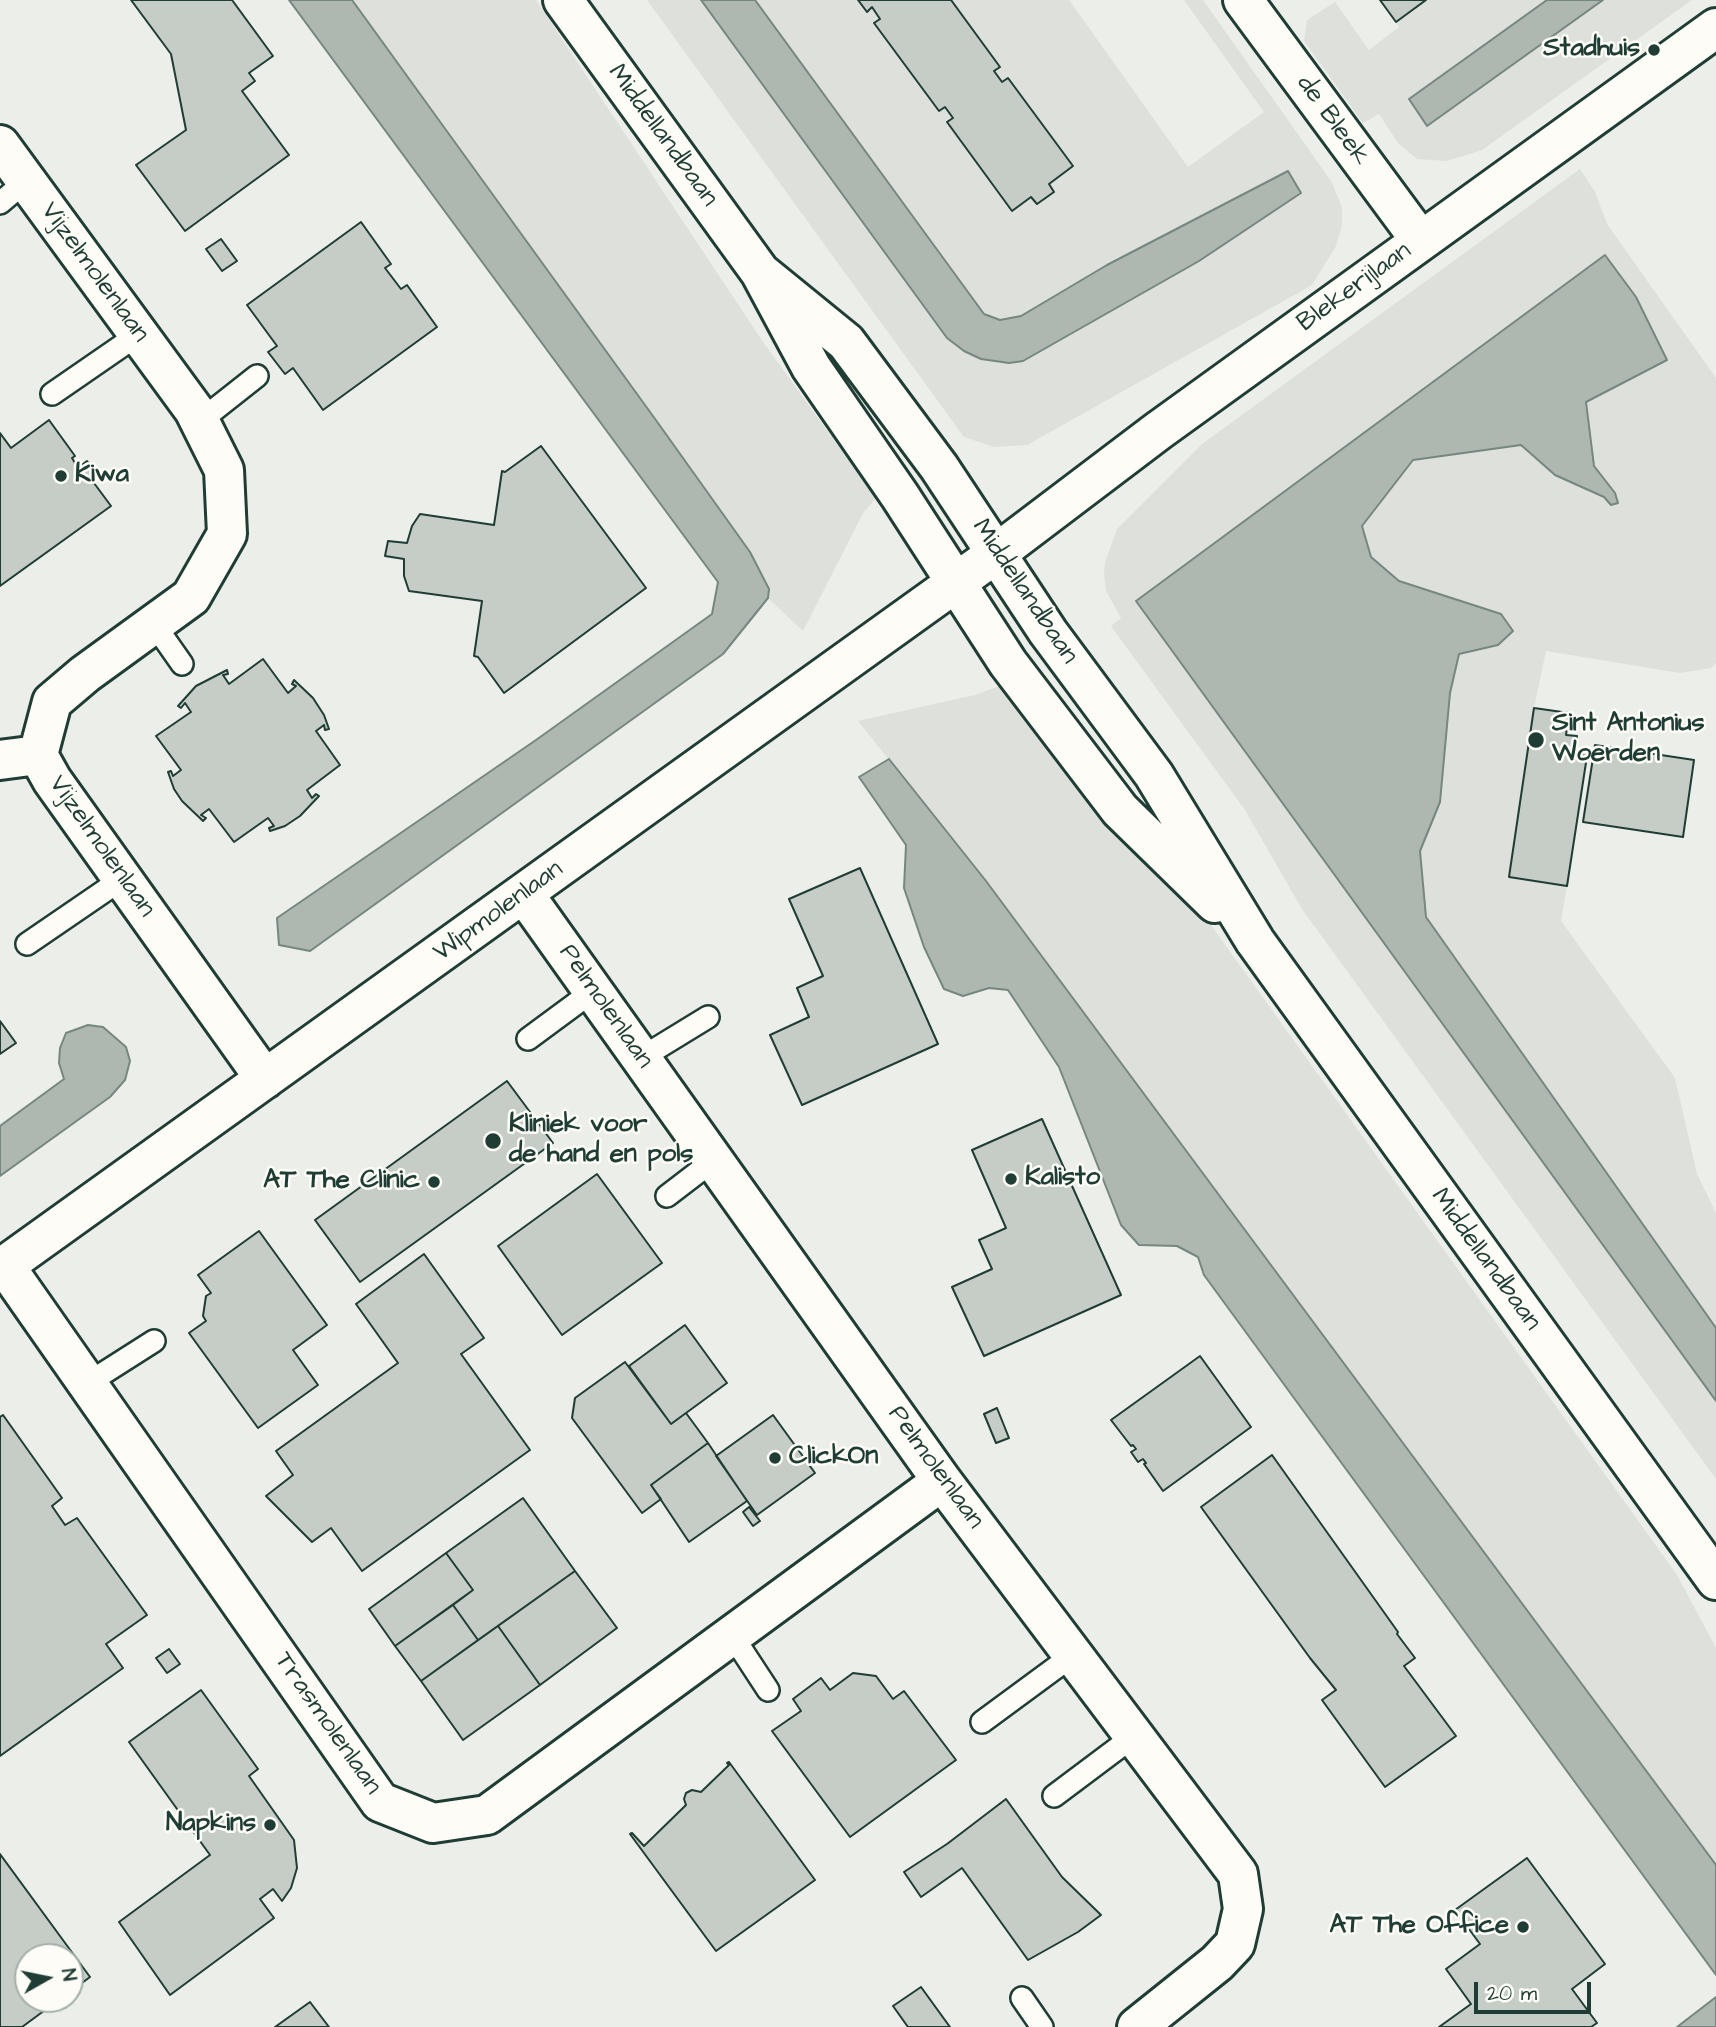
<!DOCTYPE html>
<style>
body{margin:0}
#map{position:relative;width:1716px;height:2027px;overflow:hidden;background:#fdfcf7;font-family:"Architects Daughter",sans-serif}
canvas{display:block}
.north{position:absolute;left:14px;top:1943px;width:70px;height:70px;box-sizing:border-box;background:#fdfcf7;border:2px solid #a4b0a9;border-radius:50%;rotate:81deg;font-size:19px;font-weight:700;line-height:28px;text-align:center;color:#1f3d34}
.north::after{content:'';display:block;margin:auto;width:24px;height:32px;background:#1f3d34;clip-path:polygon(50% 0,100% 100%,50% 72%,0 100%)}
.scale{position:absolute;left:1474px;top:1982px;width:117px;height:32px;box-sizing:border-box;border:4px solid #1f3d34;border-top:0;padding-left:9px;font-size:21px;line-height:24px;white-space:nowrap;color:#1f3d34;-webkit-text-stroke:5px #fdfcf7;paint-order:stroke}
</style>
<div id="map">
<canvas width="1716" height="2027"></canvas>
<div class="north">N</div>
<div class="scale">20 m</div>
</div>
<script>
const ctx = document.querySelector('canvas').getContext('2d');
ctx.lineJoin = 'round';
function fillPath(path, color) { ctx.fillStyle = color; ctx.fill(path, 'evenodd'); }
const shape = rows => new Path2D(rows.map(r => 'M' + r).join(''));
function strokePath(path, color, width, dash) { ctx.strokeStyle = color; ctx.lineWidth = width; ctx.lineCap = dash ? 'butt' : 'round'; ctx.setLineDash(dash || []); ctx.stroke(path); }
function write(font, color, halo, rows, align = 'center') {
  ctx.font = font + ' "Architects Daughter",sans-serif'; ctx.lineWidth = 5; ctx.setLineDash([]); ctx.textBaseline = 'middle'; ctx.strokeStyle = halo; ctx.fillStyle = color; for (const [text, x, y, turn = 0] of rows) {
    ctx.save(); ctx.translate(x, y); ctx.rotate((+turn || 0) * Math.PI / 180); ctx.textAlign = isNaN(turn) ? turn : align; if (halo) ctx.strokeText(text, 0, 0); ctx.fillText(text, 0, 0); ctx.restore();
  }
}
fillPath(shape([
 [0,0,1716,0,1716,2027,0,2027],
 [28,1957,70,1957,70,1999,28,1999]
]), '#eceee9');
fillPath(shape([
 [352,0,536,0,763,342,876,498,863,513,803,631,768,598,769,589,750,552,442,122],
 [647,0,701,0,947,338,1023,361,1199,261,1301,194,1287,171,1107,265,1021,316,1000,320,984,314,755,0,858,0,866,12,872,7,880,19,875,23,939,111,945,107,1038,204,1054,192,1049,184,1073,166,1008,78,1002,82,994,71,999,67,951,0,1069,0,1188,167,1264,112,1184,0,1203,0,1331,181,1342,207,1342,225,1336,246,1312,285,1027,445,994,447,964,437],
 [1426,0,1547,0,1409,98,1428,126,1603,0,1692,0,1482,150,1447,161,1417,159,1398,143,1379,114,1363,123,1304,41,1307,20,1335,2,1369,50,1399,27,1396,22],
 [1580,169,1595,192,1607,224,1716,378,1716,663,1711,668,1680,673,1546,651,1534,708,1509,876,1567,886,1561,921,1675,1078,1697,1174,1716,1213,1716,1328,1426,917,1420,851,1440,802,1450,692,1459,654,1498,645,1501,614,1399,581,1371,557,1362,526,1413,460,1521,445,1555,475,1604,497,1611,505,1615,493,1594,466,1586,402,1636,297,1606,255,1136,601,1716,1401,1716,1479,1302,909,1245,810,1111,626,1121,618,1106,591,1104,574,1105,562,1117,529,1202,444],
 [1010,682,1193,900,1677,1575,1716,1648,1716,1865,986,881,858,721,975,695]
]), '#dde0db');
const water = shape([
 [289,0,352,0,658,423,750,552,769,589,768,598,723,654,310,951,279,945,277,918,536,740,712,614,718,582,289,0],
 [701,0,755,0,984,314,1000,320,1021,316,1107,265,1288,171,1301,193,1199,261,1023,361,1009,363,981,359,964,351,947,338,701,0],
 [1547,0,1603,0,1427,126,1409,99,1547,0],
 [1605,255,1636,297,1667,360,1586,402,1594,466,1615,493,1618,503,1611,505,1604,497,1555,475,1521,445,1413,460,1362,526,1371,557,1399,581,1501,614,1513,631,1498,645,1459,654,1450,693,1440,802,1420,851,1426,917,1716,1328,1716,1401,1136,601,1605,255],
 [889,759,986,881,1716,1865,1716,1975,1204,1275,1198,1257,1177,1246,1139,1245,1121,1225,1059,1067,1008,990,989,988,963,996,944,989,924,947,904,888,906,845,859,777,889,759],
 [88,1025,103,1027,126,1047,130,1061,125,1080,110,1097,0,1176,0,1126,64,1079,59,1063,60,1048,66,1033,88,1025],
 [1716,1997,1716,2027,1677,2027,1716,1997]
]);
fillPath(water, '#aeb8b1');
strokePath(water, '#75877f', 2);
const building = shape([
 [131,0,232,0,273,56,249,73,255,81,242,91,289,155,185,231,136,165,186,130,171,54,131,0],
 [858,0,951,0,1000,67,994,71,1002,82,1008,78,1073,166,1049,184,1054,192,1037,204,1031,197,1012,211,947,122,953,118,945,107,939,111,874,23,880,19,872,7,867,12,858,0],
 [1380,0,1426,0,1396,22,1380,0],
 [361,222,391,264,385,268,401,289,407,285,437,327,323,410,293,368,285,374,268,352,277,346,247,305,361,222],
 [221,239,237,261,222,271,206,249,221,239],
 [49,420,75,456,72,458,78,468,87,461,97,474,91,479,111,506,0,586,0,433,11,448,49,420],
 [541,446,646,588,504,693,478,657,474,656,482,601,409,591,404,576,404,559,385,556,388,541,407,543,412,526,420,514,494,525,502,471,505,472,541,446],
 [263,659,288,693,296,686,292,684,294,680,313,698,324,715,329,729,325,730,324,725,316,731,340,765,307,790,312,798,316,794,319,796,300,816,285,826,270,831,269,828,274,826,268,818,234,842,209,809,201,815,206,818,203,821,182,801,174,789,168,772,171,771,173,776,181,770,156,736,191,712,185,703,181,708,178,706,196,686,227,670,228,674,223,675,229,684,263,659],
 [1534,708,1569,713,1566,735,1577,736,1574,754,1587,756,1567,886,1509,877,1534,708],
 [1595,745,1694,760,1683,837,1583,822,1595,745],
 [860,868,938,1044,802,1105,770,1035,809,1017,797,988,823,976,789,899,860,868],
 [0,1021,16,1043,0,1054,0,1021],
 [507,1081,553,1143,360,1282,315,1220,507,1081],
 [1042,1119,1121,1295,984,1356,952,1287,992,1269,979,1240,1006,1228,972,1150,1042,1119],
 [597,1174,662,1263,562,1335,498,1246,597,1174],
 [259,1231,327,1325,293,1350,318,1385,258,1428,189,1333,206,1321,203,1316,206,1296,211,1293,198,1275,259,1231],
 [424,1254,484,1338,461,1354,530,1450,362,1571,331,1528,312,1542,266,1496,293,1475,276,1451,398,1363,356,1304,424,1254],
 [685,1325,727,1383,671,1424,629,1366,685,1325],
 [1200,1356,1251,1427,1163,1491,1144,1464,1146,1463,1143,1459,1138,1462,1131,1452,1136,1449,1133,1445,1131,1446,1111,1420,1200,1356],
 [625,1362,671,1424,686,1413,708,1443,651,1485,661,1499,642,1513,572,1418,575,1398,625,1362],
 [997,1408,1009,1438,996,1443,984,1414,997,1408],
 [3,1415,62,1498,52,1506,65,1525,77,1518,147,1615,106,1644,123,1668,0,1756,0,1417,3,1415],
 [773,1415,815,1473,757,1515,716,1456,773,1415],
 [708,1443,747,1501,689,1542,651,1485,708,1443],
 [1272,1455,1398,1632,1397,1634,1415,1658,1404,1666,1456,1736,1385,1787,1322,1700,1336,1690,1310,1658,1201,1507,1272,1455],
 [523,1498,575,1571,478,1640,453,1605,473,1590,446,1553,523,1498],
 [749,1507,760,1521,753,1526,743,1512,749,1507],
 [446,1553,473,1590,395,1646,369,1609,446,1553],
 [575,1571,617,1628,540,1685,498,1626,575,1571],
 [453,1605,478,1640,421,1681,395,1646,453,1605],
 [498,1626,540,1685,463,1740,421,1681,498,1626],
 [169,1649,180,1664,167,1673,156,1658,169,1649],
 [853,1673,876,1676,893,1699,904,1691,956,1760,850,1837,772,1731,801,1711,793,1699,821,1678,830,1690,853,1673],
 [201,1690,258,1769,249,1776,294,1840,297,1868,291,1888,282,1901,273,1889,260,1899,274,1918,170,1995,119,1922,210,1855,129,1742,201,1690],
 [729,1762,815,1880,716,1951,630,1834,632,1833,644,1846,686,1805,684,1799,686,1793,692,1790,701,1792,729,1765,727,1763,729,1762],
 [1006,1799,1062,1877,1101,1915,1078,1932,1028,1960,962,1868,921,1897,904,1872,947,1844,1006,1799],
 [0,1854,90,1977,70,1992,70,1957,28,1957,28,1999,60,1999,22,2027,0,2027,0,1854],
 [1527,1858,1605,1964,1572,1989,1597,2023,1591,2027,1439,2027,1471,2004,1446,1969,1480,1944,1455,1910,1527,1858],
 [921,1987,950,2027,908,2027,893,2006,921,1987],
 [310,2002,329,2027,275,2027,310,2002]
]);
fillPath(building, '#c6cdc7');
strokePath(building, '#1f3d34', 2);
const service = shape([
 [0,203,26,181],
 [52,394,139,334],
 [200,421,257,376],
 [154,624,182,664],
 [27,944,122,879],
 [528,1039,593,991],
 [641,1058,708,1017],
 [667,1196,714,1160],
 [88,1383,154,1341],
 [732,1635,768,1690],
 [982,1722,1073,1655],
 [1054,1796,1134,1736],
 [1022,1998,1042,2027]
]);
const minor = shape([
 [1243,0,1421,241],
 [0,145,194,410,224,470,227,534,191,597,85,674,52,702,38,755,52,780,265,1079],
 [0,760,38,755],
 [524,894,942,1481,1238,1874,1243,1909,1235,1944,1217,1963,1137,2027],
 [5,1266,380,1802,433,1823,487,1815,942,1481],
 [0,1269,997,553,1158,431,1716,28]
]);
const secondary = shape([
 [563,0,760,272,811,367,900,496,1008,663,1120,810,1215,903],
 [760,272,846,342,939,467,1048,632,1154,775,1255,941,1716,1580]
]);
strokePath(service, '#1f3d34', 26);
strokePath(minor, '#1f3d34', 44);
strokePath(secondary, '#1f3d34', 44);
strokePath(service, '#fdfcf7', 21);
strokePath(minor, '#fdfcf7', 38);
strokePath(secondary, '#fdfcf7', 38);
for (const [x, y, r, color] of [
 [1654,50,7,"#1f3d34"],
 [61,476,7,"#1f3d34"],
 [1536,740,9,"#1f3d34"],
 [493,1141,9,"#1f3d34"],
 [1011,1179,7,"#1f3d34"],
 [434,1182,7,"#1f3d34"],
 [775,1458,7,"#1f3d34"],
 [270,1825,7,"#1f3d34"],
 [1523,1927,7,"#1f3d34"]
]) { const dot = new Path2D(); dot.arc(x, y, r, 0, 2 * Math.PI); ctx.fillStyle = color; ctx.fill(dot); strokePath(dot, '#fdfcf7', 2.5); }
write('bold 26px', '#1f3d34', '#fdfcf7', [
 ["Stadhuis",1640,50,"right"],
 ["Kiwa",75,476],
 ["Sint Antonius",1552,725],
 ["Woerden",1552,755],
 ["Kliniek voor",509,1126],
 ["de hand en pols",509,1156],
 ["Kalisto",1025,1179],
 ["AT The Clinic",420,1182,"right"],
 ["ClickOn",789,1458],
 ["Napkins",256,1825,"right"],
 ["AT The Office",1509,1927,"right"]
], 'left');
write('26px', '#1f3d34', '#fdfcf7', [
 ["de Bleek",1332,121,54],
 ["Middellandbaan",662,136,54],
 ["Vijzelmolenlaan",94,273,54],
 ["Blekerijlaan",1355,288,-36],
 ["Middellandbaan",1024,592,56],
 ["Vijzelmolenlaan",101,847,55],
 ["Wipmolenlaan",499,912,-36],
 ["Pelmolenlaan",605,1007,55],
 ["Middellandbaan",1485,1260,54],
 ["Pelmolenlaan",935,1468,54],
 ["Trasmolenlaan",327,1724,55]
]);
</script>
